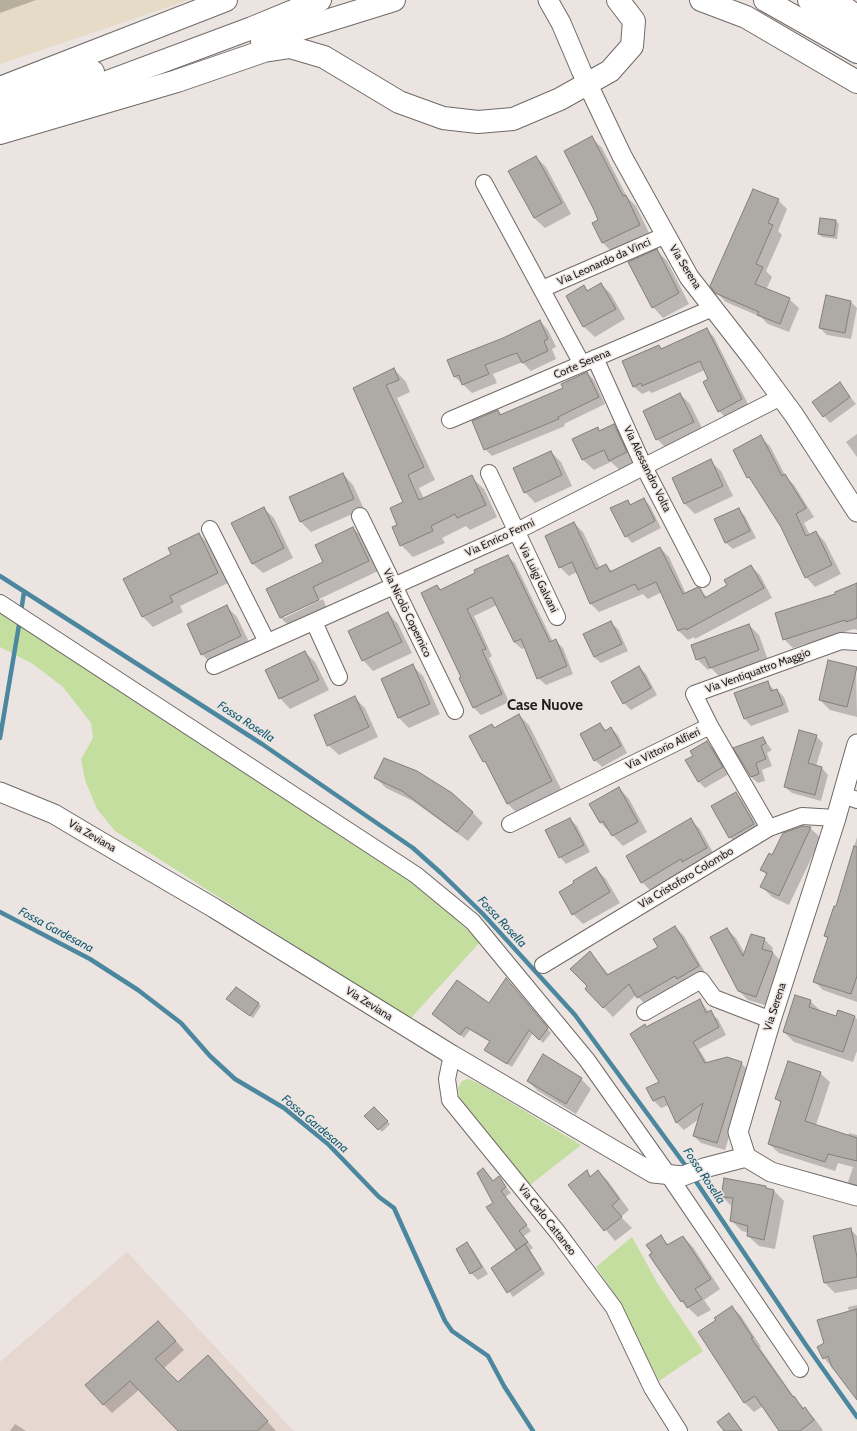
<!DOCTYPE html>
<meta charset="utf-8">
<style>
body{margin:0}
canvas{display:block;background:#ebe4e1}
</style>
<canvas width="857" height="1431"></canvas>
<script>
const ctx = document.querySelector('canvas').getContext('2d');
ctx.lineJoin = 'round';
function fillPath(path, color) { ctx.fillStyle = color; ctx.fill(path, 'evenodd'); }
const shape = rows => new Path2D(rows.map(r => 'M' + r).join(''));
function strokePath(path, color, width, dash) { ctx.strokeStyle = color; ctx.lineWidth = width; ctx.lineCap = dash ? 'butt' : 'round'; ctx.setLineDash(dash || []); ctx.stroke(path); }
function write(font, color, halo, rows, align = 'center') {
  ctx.font = font + ' Cabin,sans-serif'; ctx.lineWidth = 3; ctx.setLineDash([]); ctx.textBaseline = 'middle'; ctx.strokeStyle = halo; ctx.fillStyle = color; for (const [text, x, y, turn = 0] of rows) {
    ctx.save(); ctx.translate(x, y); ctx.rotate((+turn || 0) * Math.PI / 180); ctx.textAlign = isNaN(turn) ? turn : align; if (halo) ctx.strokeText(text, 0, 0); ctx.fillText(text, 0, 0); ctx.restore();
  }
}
fillPath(shape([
 [0,0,189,0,0,64]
]), '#e5dbc6');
fillPath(shape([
 [127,1252,288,1425,295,1431,0,1431,0,1362]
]), '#e6d8d1');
fillPath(shape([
 [0,608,418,883,480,942,410,1019,115,831,97,809,85,780,81,759,93,738,91,723,63,687,33,664,0,647],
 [468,1079,480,1084,581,1145,530,1185,460,1098,458,1088,462,1081],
 [632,1237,658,1284,703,1351,659,1381,618,1299,596,1267]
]), '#c4de9f');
fillPath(shape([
 [0,0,36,0,0,13],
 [592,138,602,148,627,197,636,206,650,235,613,253,603,243],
 [536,157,546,167,571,214,545,228,534,218],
 [778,200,787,209,778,231,782,235,766,271,772,277,766,290,789,299,799,308,789,332,768,324,761,317,726,302,716,292],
 [836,221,839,224,837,239,822,237,819,234],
 [657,251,667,261,689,304,663,318,653,307],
 [601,284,611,294,625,319,595,337,584,327,567,296,584,286,588,291],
 [827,296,851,302,857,308,851,339,827,335,820,328],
 [540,321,548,330,556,347,552,349,556,359,531,371,522,362,520,363,493,374,497,383,472,393,455,377,504,339],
 [706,329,714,337,750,408,727,419,719,411,705,370,652,393,649,391,642,394,633,386,659,346,663,350],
 [394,369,406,382,410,392,397,398,435,480,419,488,424,499,471,477,484,489,497,517,470,530,466,526,442,538,445,543,413,557,401,545,399,525,404,503,354,389],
 [587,373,594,380,605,404,564,424,565,426,492,456,485,449,498,411,502,415,564,388],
 [839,383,856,404,830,423,824,416],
 [680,394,690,404,704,432,667,449,657,439],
 [613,425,624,435,636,463,620,470,611,462,594,470,583,460,574,440,597,428,600,431],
 [857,434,857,457,846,442],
 [760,437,770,446,786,477,794,485,814,517,804,523,810,535,816,532,825,542,841,574,815,587,806,577,782,527,756,485,748,477],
 [551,452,561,462,572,486,535,503,525,492],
 [710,461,721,471,733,496,695,514,685,504,673,478],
 [343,474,353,485,364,509,311,532,301,522,290,497],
 [644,499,650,506,661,528,632,543,626,536,627,501,632,505],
 [263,508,274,518,293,558,263,573,252,563],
 [738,509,745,516,756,538,733,549,726,543],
 [574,523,583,532,600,568,606,565,612,571,660,548,669,557,686,594,699,589,708,598,729,586,751,566,760,575,772,598,695,639,694,637,688,640,679,631,662,592,648,599,643,594,599,612,590,603,577,572,569,576,560,567],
 [353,528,363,538,378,571,284,616,284,618,323,599,328,611,291,628,281,618,267,589,324,562],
 [199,534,209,544,228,583,180,606,183,612,153,627,143,617,124,579,172,555],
 [507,556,515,563,553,642,555,640,563,648,573,674,546,685,538,678,526,647,522,649,514,642,497,605,474,616,492,656,489,658,509,702,481,715,474,708,462,678,437,586,441,590,476,574],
 [857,584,857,630,854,629,793,648,784,639,837,594],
 [227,607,237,617,251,646,212,665,202,654],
 [388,613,398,624,412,653,373,671,363,660],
 [611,623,618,629,628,651,601,663,594,657],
 [749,625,759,635,768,660,721,678,711,668,708,670,697,659],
 [305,652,315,662,329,690,290,709,280,698],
 [413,666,423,676,440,714,409,728,399,718,382,679],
 [639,667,646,674,657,695,631,710,624,703],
 [856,668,857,717,830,710,820,700],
 [767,682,775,691,777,690,784,697,789,712,751,726,745,719,736,694],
 [355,698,365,708,378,737,339,755,328,745],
 [519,715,529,725,562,791,518,814,508,804,488,766,484,761,491,725,495,728],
 [600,724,607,731,611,728,618,735,627,753,602,767,595,760],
 [816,736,823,743,816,766,822,768,828,775,821,801,792,793,785,787],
 [763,738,772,750,767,753,772,766,762,770,765,781,758,783,751,777],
 [707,743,714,749,729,774,705,788,698,781,694,756],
 [375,777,472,812,483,823,468,841,413,801,386,788],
 [619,788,629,799,647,832,623,846,600,822],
 [736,793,742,800,760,831,736,844,730,837],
 [570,819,577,826,590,852,566,864,560,857],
 [691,820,700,829,716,858,651,891,642,882],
 [810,828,821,838,789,905,772,897,762,887,767,875,762,870,773,856],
 [857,837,857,1002,823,990,814,981,828,939,825,936,836,908],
 [596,869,606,879,620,903,583,924,573,914],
 [675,927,684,936,707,976,647,1006,636,995,613,1017,586,989,589,986,590,952,609,975,659,947],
 [727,929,736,938,745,954,764,939,773,948,772,952,782,962,765,1005,748,1000,738,990],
 [510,983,551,1033,543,1043,533,1033,512,1067,486,1050,490,1042,470,1030,464,1038,433,1014,489,1004],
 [700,1000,709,1012,718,1019,726,1035,699,1049,708,1064,741,1063,749,1071,725,1150,701,1143,694,1136,699,1119,684,1130,677,1123,669,1105,661,1108,654,1101,647,1089,660,1082,646,1027],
 [810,1001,821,1011,836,1017,854,1017,857,1019,857,1051,853,1062,794,1042,784,1032],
 [231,1002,258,1003,261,1006,253,1018],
 [820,1073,830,1082,816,1125,848,1136,849,1133,857,1135,857,1190,848,1182,853,1167,838,1163,835,1171,779,1153,769,1144,781,1104,777,1099],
 [581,1079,591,1089,576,1114,538,1091,528,1081],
 [374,1108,390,1124,382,1132,366,1116],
 [483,1170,493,1181,499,1178,511,1193,505,1197,531,1231,524,1236,533,1248,530,1250,545,1274,513,1297,492,1268,517,1251,488,1207,495,1203],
 [598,1171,608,1181,629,1210,621,1217,632,1228,615,1241,569,1185,587,1172,592,1177],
 [765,1187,769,1190,774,1191,784,1201,775,1249,759,1246,748,1236,749,1233,742,1231,731,1220,732,1207,722,1196],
 [850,1229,857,1236,857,1289,835,1293,825,1283,815,1236],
 [660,1237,669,1245,683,1237,693,1247,720,1289,704,1300,711,1310,698,1317,682,1302,650,1255],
 [466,1243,473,1250,488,1274,478,1280,471,1273],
 [857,1305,857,1398,824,1358,825,1344,849,1312,848,1307],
 [732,1307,741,1316,761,1347,760,1348,796,1400,814,1418,823,1430,822,1431,780,1431,763,1406,754,1412,745,1403,699,1332,718,1321],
 [167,1331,184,1350,163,1369,178,1384,217,1365,276,1431,180,1431,140,1389,112,1413,103,1404],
 [729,1414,735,1421,743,1431,725,1431],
 [15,1424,26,1431,10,1431]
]), '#0003');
strokePath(shape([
 [0,576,262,744,413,848,441,873,483,914,575,1015,688,1169],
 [21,612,24,592],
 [0,738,20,619],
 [0,912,90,959,138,990,181,1023,210,1056,235,1079,284,1108,328,1144,379,1197,394,1208,445,1321,452,1331,488,1356,504,1386,533,1431],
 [693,1177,806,1345,857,1417]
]), '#4b879e', 4.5);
const building = shape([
 [592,136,623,196,626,195,640,225,602,243,592,223,598,220,594,210,564,151,592,136],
 [536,156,562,203,534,218,508,171,536,156],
 [753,189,779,199,768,223,773,225,756,264,763,267,755,284,790,298,780,324,757,315,759,312,715,293,710,286,753,189],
 [820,218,836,220,834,236,818,234,820,218],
 [657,249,679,293,652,308,628,262,657,249],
 [601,283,616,309,583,327,566,296,584,285,587,291,601,283],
 [826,295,851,301,845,333,819,328,826,295],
 [540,320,548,339,544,341,548,351,522,363,517,353,511,355,485,365,489,374,462,385,459,375,454,377,447,360,503,338,540,320],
 [707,328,742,399,718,412,703,382,708,379,700,361,642,386,641,383,633,387,622,361,659,345,661,349,707,328],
 [394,368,399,380,386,385,424,467,408,475,419,500,472,475,486,505,457,518,455,514,431,526,433,531,400,546,392,527,397,525,390,508,403,502,353,388,394,368],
 [587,372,599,397,558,417,559,419,484,450,472,421,498,410,500,415,563,388,561,384,587,372],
 [840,382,850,397,823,417,812,402,840,382],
 [680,393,694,422,656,440,643,411,680,393],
 [614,424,627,452,609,461,604,450,582,460,572,439,598,427,599,431,614,424],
 [761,435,782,476,785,474,806,508,796,514,806,536,816,531,832,565,805,578,781,527,749,477,747,478,733,450,761,435],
 [551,451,562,475,524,493,513,468,551,451],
 [711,459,723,486,684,504,672,478,711,459],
 [343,473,354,499,300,522,289,497,343,473],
 [644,498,655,521,625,537,610,508,628,500,630,505,644,498],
 [264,507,284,548,252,564,231,523,264,507],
 [739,508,750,531,725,543,714,519,739,508],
 [574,522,596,569,606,564,610,572,660,547,683,594,698,587,700,588,705,598,727,585,724,580,751,565,764,588,686,630,685,628,678,631,656,582,638,590,635,584,590,604,572,562,559,568,545,536,574,522],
 [353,527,369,561,313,587,319,600,280,618,266,589,323,562,315,545,353,527],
 [199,533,218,573,170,596,173,602,142,617,123,579,171,554,168,548,199,533],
 [508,555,550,642,556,639,567,666,537,679,521,639,514,642,492,597,467,609,486,649,482,650,502,694,473,708,459,678,461,677,421,593,437,585,440,590,475,573,474,570,508,555],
 [857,583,857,618,846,622,845,620,783,640,775,613,835,594,835,592,857,583],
 [227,605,241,636,201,655,187,624,227,605],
 [388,612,402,642,362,661,348,631,388,612],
 [611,621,622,644,594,657,583,634,611,621],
 [749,624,759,650,710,668,705,657,696,660,691,645,749,624],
 [305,651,319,680,279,699,265,670,305,651],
 [828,660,857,667,847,707,819,700,828,660],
 [413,664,430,704,398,718,381,679,413,664],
 [639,666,651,688,623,704,611,682,639,666],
 [768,681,771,691,777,689,783,705,744,719,734,693,768,681],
 [355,696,369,727,327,746,314,715,355,696],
 [519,714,552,781,507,804,485,761,483,762,469,736,492,724,494,728,519,714],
 [600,723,605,731,611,727,621,746,594,761,580,734,600,723],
 [799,730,817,735,808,763,822,767,815,795,784,787,799,730],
 [763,737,766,743,761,746,766,759,756,763,759,774,751,777,733,748,763,737],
 [707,741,723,767,698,782,685,760,693,756,690,751,707,741],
 [384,758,417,771,452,793,473,812,457,832,402,791,374,778,384,758],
 [619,787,638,822,612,836,603,821,600,823,589,804,619,787],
 [736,792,754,824,729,838,711,806,736,792],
 [570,818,584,845,559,858,545,830,570,818],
 [691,818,707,848,682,862,681,859,641,883,626,856,691,818],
 [803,826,811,827,779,896,760,887,767,873,760,870,769,853,772,855,783,833,803,826],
 [854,846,857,847,857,976,851,994,813,982,828,937,824,936,834,906,836,906,854,846],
 [596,867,610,892,572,915,559,892,574,883,573,881,596,867],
 [675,926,699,966,677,979,675,976,637,998,629,984,603,1008,585,989,587,986,570,969,590,951,607,975,658,947,653,939,675,926],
 [727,928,743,956,751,934,765,938,762,949,773,952,756,997,738,991,710,937,727,928],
 [506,978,548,1028,539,1040,529,1030,507,1064,484,1050,490,1041,466,1027,460,1035,432,1014,457,980,489,1003,506,978],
 [236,987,259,1003,250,1016,226,999,236,987],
 [795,995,811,1000,809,1007,836,1016,838,1010,855,1016,843,1052,783,1032,795,995],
 [700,999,706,1013,711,1010,719,1027,693,1042,705,1063,727,1057,742,1062,717,1143,693,1136,703,1103,676,1123,664,1096,653,1101,646,1088,659,1082,630,1034,645,1024,646,1027,700,999],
 [543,1054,582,1078,566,1104,527,1081,543,1054],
 [788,1061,821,1072,805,1121,857,1138,857,1161,828,1154,825,1162,768,1144,781,1101,775,1099,788,1061],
 [374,1107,388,1121,378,1130,364,1116,374,1107],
 [483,1168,493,1181,499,1176,506,1187,501,1191,527,1225,519,1231,528,1242,516,1250,486,1207,493,1203,477,1173,483,1168],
 [587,1170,590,1177,598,1170,619,1199,612,1206,622,1217,604,1231,568,1185,587,1170],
 [724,1178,766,1186,766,1188,774,1190,764,1240,747,1236,748,1226,730,1221,733,1198,721,1197,724,1178],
 [851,1228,857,1257,857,1277,824,1283,813,1236,851,1228],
 [661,1235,667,1245,683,1236,711,1279,695,1289,702,1299,687,1308,683,1300,681,1302,649,1255,652,1253,646,1245,661,1235],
 [467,1242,482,1267,470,1274,456,1249,467,1242],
 [525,1244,541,1269,507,1293,491,1268,525,1244],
 [732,1306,753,1338,751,1338,793,1397,794,1396,803,1409,805,1407,814,1420,800,1431,779,1431,755,1396,744,1403,698,1332,716,1320,714,1318,732,1306],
 [857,1309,857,1400,832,1367,828,1356,823,1359,817,1347,824,1343,817,1320,857,1309],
 [158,1321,176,1341,155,1359,178,1382,208,1355,268,1421,257,1431,178,1431,130,1381,103,1405,85,1385,158,1321],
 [729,1413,742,1431,724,1431,717,1422,729,1413]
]);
fillPath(building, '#aeaaa5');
strokePath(building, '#837f7b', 1);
const minor = shape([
 [484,183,582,364],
 [542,289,666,235],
 [595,358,644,467,702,579],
 [450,420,713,308],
 [489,473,557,617],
 [360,516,455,711],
 [210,529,267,642],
 [0,603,416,875,473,922,587,1060,669,1176,800,1369],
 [314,622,339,677],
 [214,666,515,532,781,397],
 [710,726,694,694,841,641,857,642],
 [843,795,857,800],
 [510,824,710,726,769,828],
 [543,965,769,828,802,816,836,818],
 [645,1012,701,980,714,998,771,1020],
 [452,1055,447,1079,450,1100,559,1234,614,1308,652,1388,679,1431]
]);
const tertiary = shape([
 [548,0,561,23,581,70,622,156,689,277,752,358,794,415,857,512],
 [857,744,836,818,771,1020,738,1132,746,1157,771,1172,857,1196],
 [0,792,54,814,91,836,214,908,452,1055,653,1173,683,1176,704,1168,746,1157]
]);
const trunk = shape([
 [701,0,746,17,857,82],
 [765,0,857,52],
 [809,0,857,32],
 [262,41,394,0],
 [0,88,226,0],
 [0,133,177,81,264,51,290,47,324,57,399,102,443,118,478,122,513,119,560,99,610,71,632,46,634,21,618,0]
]);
const motorway = shape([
 [834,0,857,17],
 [0,104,93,72],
 [0,122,252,28,320,0]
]);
strokePath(minor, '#706a67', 18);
strokePath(tertiary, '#706a67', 21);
strokePath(trunk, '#706a67', 24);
strokePath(motorway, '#706a67', 24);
strokePath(minor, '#fff', 16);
strokePath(tertiary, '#fff', 19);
strokePath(trunk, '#fff', 22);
strokePath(motorway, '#fff', 22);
write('11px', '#201d1c', '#ebe4e1', [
 ["Via Leonardo da Vinci",604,262,-24],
 ["Via Serena",685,267,58],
 ["Corte Serena",582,364,-23],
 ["Via Alessandro Volta",647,469,64],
 ["Via Enrico Fermi",500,538,-25],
 ["Via Luigi Galvani",538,578,64],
 ["Via Nicolò Copernico",407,613,64],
 ["Via Ventiquattro Maggio",758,671,-20],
 ["Via Vittorio Alfieri",663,749,-26],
 ["Via Zeviana",92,836,30],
 ["Via Cristoforo Colombo",686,878,-31],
 ["Via Zeviana",369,1004,32],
 ["Via Serena",775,1007,-72],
 ["Via Carlo Cattaneo",547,1220,52]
]);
write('italic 12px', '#165d74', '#ebe4e1', [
 ["Fossa Rosella",246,722,33],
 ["Fossa Rosella",502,922,47],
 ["Fossa Gardesana",56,930,28],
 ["Fossa Gardesana",315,1124,40],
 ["Fossa Rosella",704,1176,56]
]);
write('bold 15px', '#201d1c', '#ebe4e1', [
 ["Case Nuove",545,706]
]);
</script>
